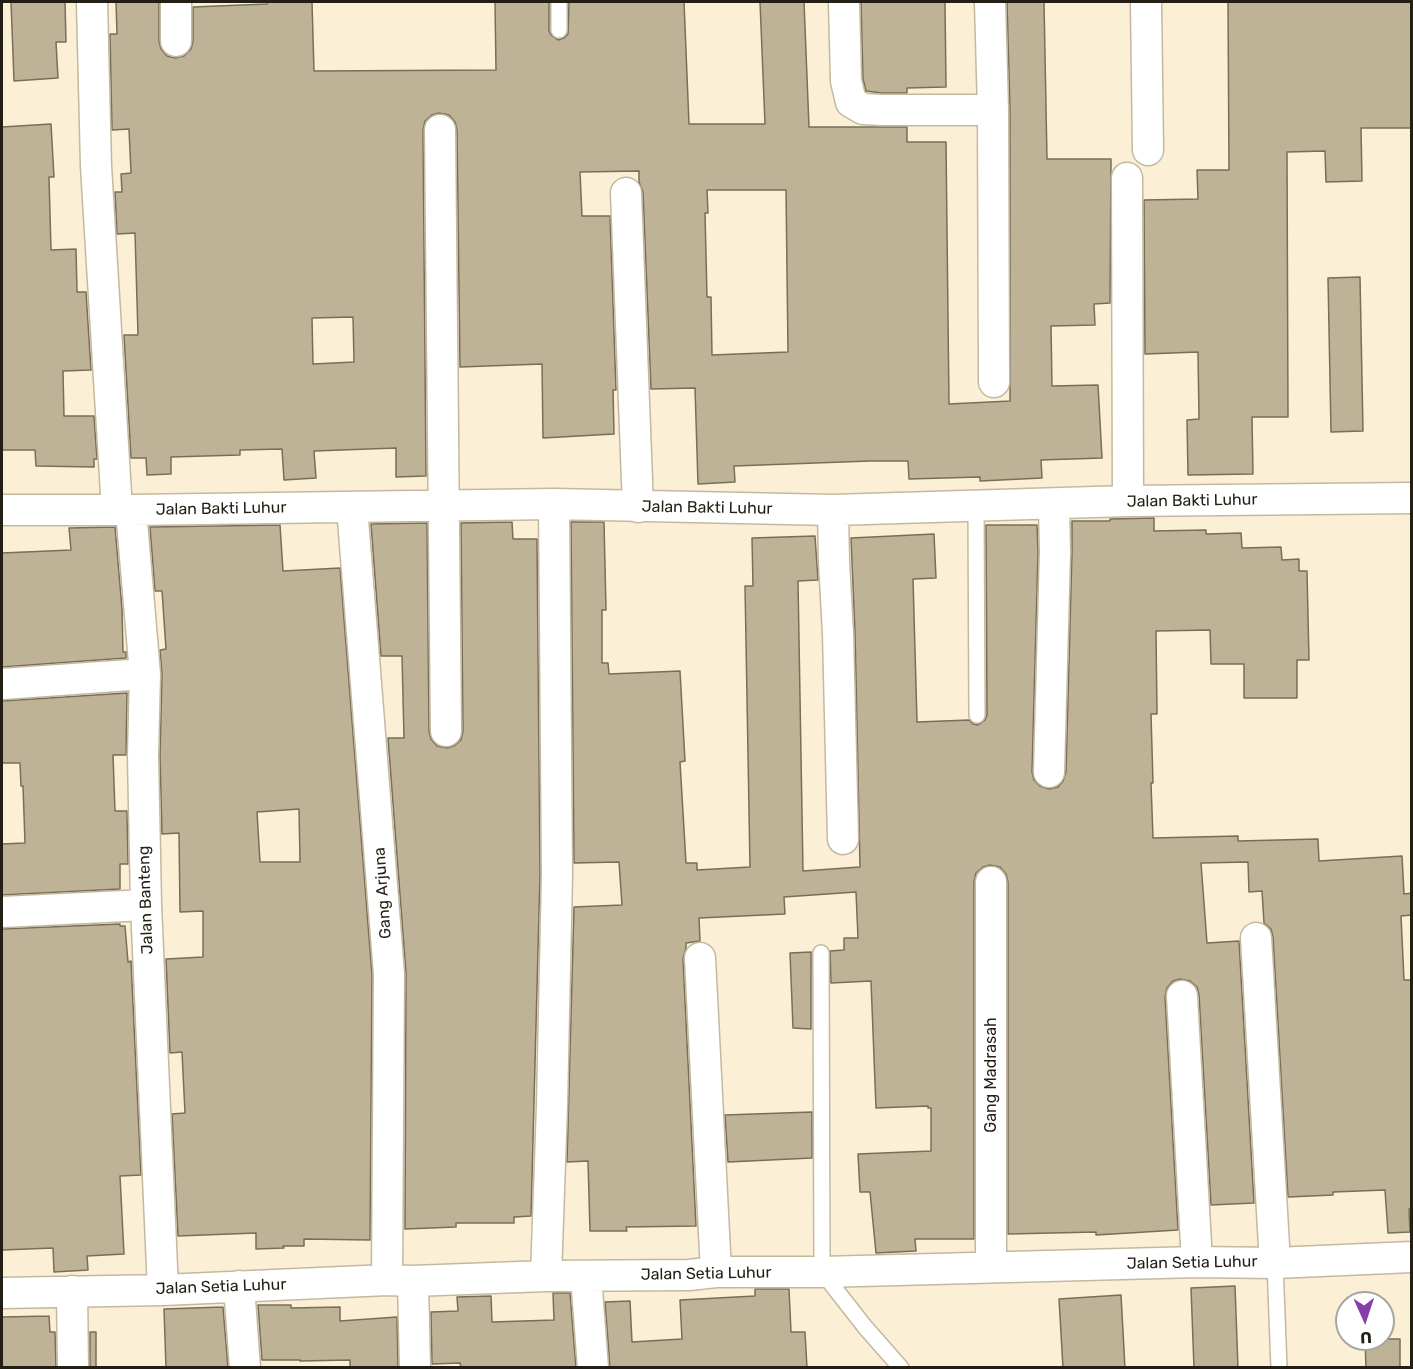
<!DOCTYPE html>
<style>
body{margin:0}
#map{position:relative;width:1413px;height:1369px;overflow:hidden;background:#fbf0d6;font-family:Rubik,sans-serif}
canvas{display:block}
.frame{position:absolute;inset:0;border:3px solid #231f15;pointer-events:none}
.north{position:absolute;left:1335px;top:1291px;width:60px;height:60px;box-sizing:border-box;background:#fff;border:2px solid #a7a5a1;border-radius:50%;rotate:177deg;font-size:16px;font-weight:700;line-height:24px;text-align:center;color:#231f15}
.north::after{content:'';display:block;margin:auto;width:21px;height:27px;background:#883daf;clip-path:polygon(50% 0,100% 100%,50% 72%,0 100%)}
</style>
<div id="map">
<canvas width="1413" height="1369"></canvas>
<div class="frame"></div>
<div class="north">U</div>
</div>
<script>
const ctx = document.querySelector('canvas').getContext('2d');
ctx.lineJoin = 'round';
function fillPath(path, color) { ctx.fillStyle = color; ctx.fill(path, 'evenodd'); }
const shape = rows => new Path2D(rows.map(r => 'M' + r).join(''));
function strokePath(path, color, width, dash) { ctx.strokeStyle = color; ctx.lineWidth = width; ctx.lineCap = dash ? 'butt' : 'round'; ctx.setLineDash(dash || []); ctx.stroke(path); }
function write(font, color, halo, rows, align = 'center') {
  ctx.font = font + ' Rubik,sans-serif'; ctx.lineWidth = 4.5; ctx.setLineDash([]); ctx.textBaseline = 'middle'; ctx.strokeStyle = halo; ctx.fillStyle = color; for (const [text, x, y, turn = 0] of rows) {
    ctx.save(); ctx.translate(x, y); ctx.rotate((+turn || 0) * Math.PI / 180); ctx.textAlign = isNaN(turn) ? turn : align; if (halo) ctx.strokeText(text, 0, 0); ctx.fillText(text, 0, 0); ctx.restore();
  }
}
const building = shape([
 [11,2,65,2,66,42,56,42,58,78,14,81,11,2],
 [116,2,159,2,159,41,161,49,167,56,175,58,184,56,191,49,193,41,193,7,267,4,267,2,312,2,314,71,496,70,495,2,549,2,549,31,551,35,558,40,564,38,568,34,569,2,684,2,689,124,765,124,760,2,804,2,809,127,907,127,907,142,946,142,949,404,1010,401,1010,110,1007,2,1044,2,1047,159,1111,159,1110,303,1094,304,1095,325,1051,326,1052,386,1098,385,1102,458,1041,460,1042,478,980,481,980,477,909,479,908,461,870,461,734,466,735,482,698,484,695,388,651,389,643,192,639,182,639,171,580,172,582,216,610,216,616,390,613,390,614,434,543,438,542,364,460,367,457,130,455,122,449,115,439,113,432,115,425,121,423,130,426,476,396,477,396,448,314,451,316,478,284,480,282,449,240,450,240,455,171,457,171,474,147,475,146,458,131,458,124,335,138,335,135,233,117,234,115,192,122,192,121,174,131,173,129,129,112,130,110,34,117,34,116,2],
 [707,190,786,190,788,352,712,355,711,297,707,297,705,213,708,213,707,190],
 [353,317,354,362,313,364,312,318,353,317],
 [861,2,945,2,946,87,907,88,907,93,882,93,866,91,863,79,861,2],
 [1228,2,1412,2,1412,128,1361,128,1362,181,1326,182,1325,151,1287,152,1288,417,1252,417,1253,474,1188,475,1187,420,1199,419,1198,352,1145,354,1144,200,1198,199,1197,170,1229,170,1228,2],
 [51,124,54,177,49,177,51,250,76,249,77,292,86,292,91,370,63,371,64,416,94,416,97,459,94,459,94,467,36,466,35,450,2,450,2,127,51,124],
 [1360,277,1363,431,1331,432,1328,278,1360,277],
 [1154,518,1154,531,1206,530,1206,534,1241,533,1242,548,1281,547,1282,560,1299,559,1299,571,1307,571,1309,660,1297,660,1297,698,1244,698,1244,664,1211,664,1210,630,1156,631,1157,714,1151,714,1153,783,1151,783,1153,838,1238,836,1238,841,1318,839,1319,861,1402,856,1404,894,1412,893,1412,915,1401,916,1404,980,1412,980,1412,1209,1409,1209,1410,1232,1388,1233,1385,1190,1333,1192,1333,1195,1288,1197,1273,937,1271,929,1264,923,1262,891,1249,892,1248,862,1201,863,1207,943,1239,941,1254,1203,1211,1205,1199,995,1197,987,1190,981,1180,979,1173,981,1167,988,1165,997,1178,1230,1096,1235,1096,1232,1008,1234,1008,882,1006,874,1000,867,990,865,983,867,976,873,974,882,974,1239,915,1239,916,1251,876,1253,870,1192,860,1192,858,1154,931,1151,931,1108,928,1108,928,1106,876,1108,871,981,831,983,830,951,844,950,844,938,858,938,856,892,784,897,785,914,699,918,700,941,686,943,686,948,683,959,696,1226,626,1227,627,1231,590,1231,588,1161,567,1162,574,907,622,905,619,862,574,863,571,522,604,522,606,610,602,610,602,663,608,663,609,674,680,671,685,761,680,762,686,863,697,863,697,870,750,867,745,586,753,586,752,538,815,536,818,580,798,581,803,871,860,867,855,633,851,538,934,534,936,578,913,579,917,722,969,720,973,724,978,725,985,720,987,715,986,525,1037,525,1038,552,1032,772,1034,780,1040,786,1049,789,1058,787,1063,781,1066,772,1072,552,1072,521,1110,521,1110,519,1154,518],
 [512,522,513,539,537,539,540,874,531,1216,514,1217,514,1223,456,1223,456,1227,405,1229,406,973,388,738,404,738,402,656,381,656,371,524,427,523,429,731,431,739,437,746,447,748,454,746,461,740,463,731,461,523,512,522],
 [280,525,283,571,340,568,372,975,370,1240,304,1239,304,1246,283,1246,284,1248,256,1249,256,1233,178,1236,172,1114,185,1113,182,1052,170,1053,166,959,203,957,203,911,180,912,179,833,162,834,160,756,162,674,160,650,166,649,162,591,155,591,150,527,280,525],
 [299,809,300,862,260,862,257,812,299,809],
 [115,527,122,609,123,652,126,652,126,658,2,667,2,553,71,550,69,528,115,527],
 [127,693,126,755,113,755,115,811,127,811,128,864,120,864,120,889,2,895,2,844,25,843,23,786,21,786,20,763,2,763,2,701,127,693],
 [120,924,120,926,125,926,128,962,131,961,141,1175,120,1176,124,1254,87,1256,88,1270,54,1272,53,1248,2,1250,2,929,120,924],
 [811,952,811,1029,793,1028,790,953,811,952],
 [812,1112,812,1158,728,1162,725,1115,812,1112],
 [1235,1286,1238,1368,1194,1368,1191,1288,1235,1286],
 [755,1289,789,1289,791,1332,805,1332,807,1368,610,1368,605,1302,630,1301,632,1342,682,1339,680,1300,755,1296,755,1289],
 [553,1293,570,1293,576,1368,461,1368,460,1363,432,1364,431,1312,458,1311,457,1297,491,1296,492,1322,554,1320,553,1293],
 [1121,1295,1125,1368,1063,1368,1059,1299,1121,1295],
 [258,1305,291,1305,291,1308,340,1307,340,1321,397,1317,398,1368,350,1368,350,1360,300,1361,300,1360,262,1360,258,1305],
 [223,1307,228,1368,166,1368,164,1309,223,1307],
 [49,1316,50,1332,55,1332,56,1368,2,1368,2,1317,49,1316],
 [90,1332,96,1332,96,1368,90,1368,90,1332],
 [1365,1339,1400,1339,1400,1368,1366,1368,1365,1339]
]);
fillPath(building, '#beb396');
strokePath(building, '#786f58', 1.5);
const lane = shape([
 [559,2,559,30],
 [976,507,977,715],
 [821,953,822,1272,865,1327,901,1368],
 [1275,1263,1279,1368]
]);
const street = shape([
 [92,2,96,166,117,510],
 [176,2,176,41],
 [844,2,846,81,851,102,863,109,882,110,993,110],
 [990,2,993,110,994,382],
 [1146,2,1148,150],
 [440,130,446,731],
 [1127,178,1128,501],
 [626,193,638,507],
 [352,507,389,974,387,1280],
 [2,510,131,510,554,504,833,510,1128,501,1412,498],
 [131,510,145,674,143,756,146,905,163,1290],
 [833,510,834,562,838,633,843,839],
 [2,684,145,674],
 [1049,772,1055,552,1054,504],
 [991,882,991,1267],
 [2,912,146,905],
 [1256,938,1275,1263],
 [700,958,716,1272],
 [1182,996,1197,1262],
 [546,1276,552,1105,557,874,554,504],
 [586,1276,593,1368],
 [413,1281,415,1368],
 [239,1286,245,1368],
 [72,1291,73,1368],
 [2,1293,163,1290,387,1280,413,1281,546,1276,689,1275,716,1272,822,1272,1197,1262,1275,1263,1412,1257]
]);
strokePath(lane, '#c3b9a0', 18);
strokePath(street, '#c3b9a0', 33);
strokePath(lane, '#fff', 15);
strokePath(street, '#fff', 30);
write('16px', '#231f15', '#fff', [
 ["Jalan Bakti Luhur",1192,501,-1],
 ["Jalan Bakti Luhur",707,508,1],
 ["Jalan Bakti Luhur",221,509,-1],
 ["Gang Arjuna",383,893,-94],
 ["Jalan Banteng",146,900,-92],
 ["Gang Madrasah",991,1075,-90],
 ["Jalan Setia Luhur",1192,1263,-1],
 ["Jalan Setia Luhur",706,1274,-1],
 ["Jalan Setia Luhur",221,1287,-2]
]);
</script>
